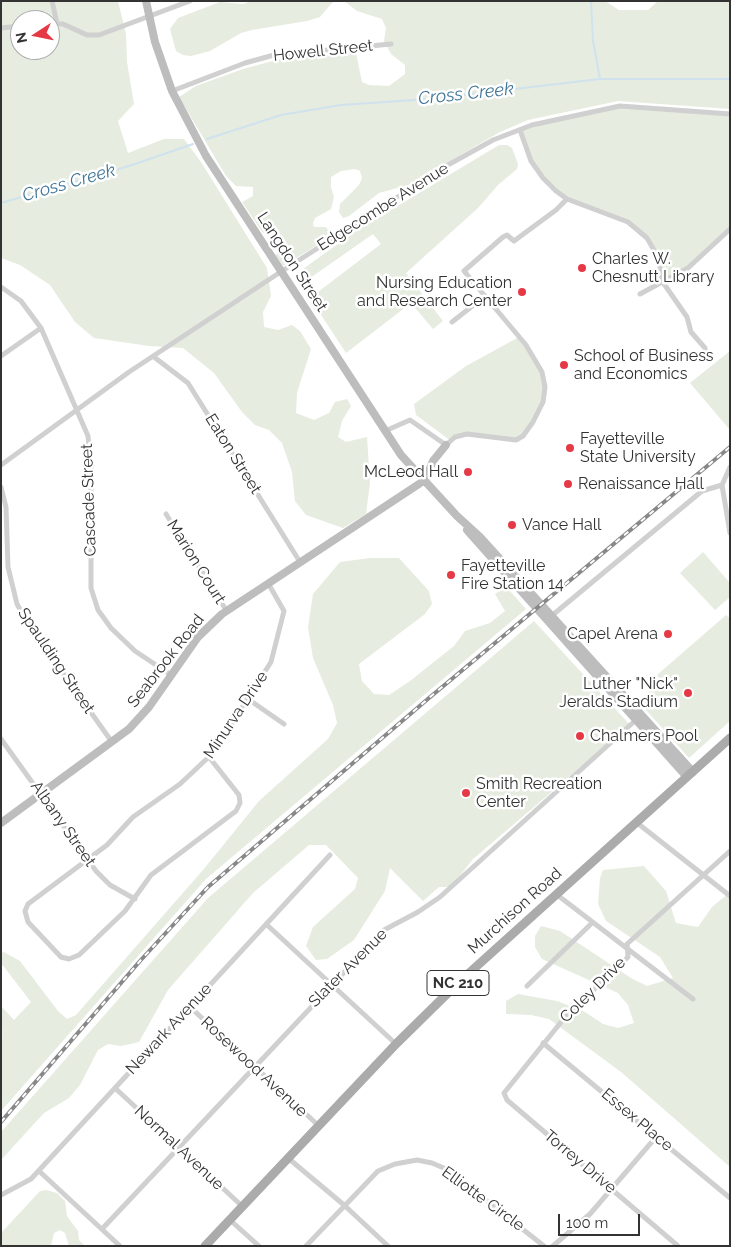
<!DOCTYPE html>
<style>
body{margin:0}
#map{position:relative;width:731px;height:1247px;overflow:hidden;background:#fff;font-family:Raleway,sans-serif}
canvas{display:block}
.frame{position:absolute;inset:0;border:2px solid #333;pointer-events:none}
.north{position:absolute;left:10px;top:10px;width:50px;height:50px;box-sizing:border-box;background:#fff;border:1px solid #adadad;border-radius:50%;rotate:259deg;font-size:14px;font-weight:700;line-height:20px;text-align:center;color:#333}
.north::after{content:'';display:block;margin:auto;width:18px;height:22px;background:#e63946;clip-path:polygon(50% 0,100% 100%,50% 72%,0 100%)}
.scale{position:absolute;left:558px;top:1214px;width:82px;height:22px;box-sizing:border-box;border:2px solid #333;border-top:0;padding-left:6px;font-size:15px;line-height:18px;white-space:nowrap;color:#333;-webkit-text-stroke:4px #fff;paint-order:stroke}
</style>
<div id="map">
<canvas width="731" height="1247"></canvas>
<div class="frame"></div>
<div class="north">N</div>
<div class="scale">100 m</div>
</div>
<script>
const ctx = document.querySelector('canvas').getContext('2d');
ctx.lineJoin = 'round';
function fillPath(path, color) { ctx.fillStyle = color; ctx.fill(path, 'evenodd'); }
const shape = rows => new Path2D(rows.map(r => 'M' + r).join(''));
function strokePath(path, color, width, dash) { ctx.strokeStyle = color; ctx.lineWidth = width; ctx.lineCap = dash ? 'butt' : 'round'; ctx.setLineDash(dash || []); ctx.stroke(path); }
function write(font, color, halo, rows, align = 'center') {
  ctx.font = font + ' Raleway,sans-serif'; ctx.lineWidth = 5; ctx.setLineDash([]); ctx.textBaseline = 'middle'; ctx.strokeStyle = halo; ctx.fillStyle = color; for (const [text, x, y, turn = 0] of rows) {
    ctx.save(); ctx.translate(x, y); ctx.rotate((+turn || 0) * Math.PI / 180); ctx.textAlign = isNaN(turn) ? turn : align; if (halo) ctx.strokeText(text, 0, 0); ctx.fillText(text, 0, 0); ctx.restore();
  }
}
fillPath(shape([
 [1,1,118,1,126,34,127,62,134,104,118,121,128,153,164,139,184,139,201,162,267,268,271,296,263,312,264,327,278,330,292,325,300,331,311,349,297,393,296,413,314,420,329,413,335,402,347,399,351,406,342,421,338,437,346,442,367,437,370,483,366,514,343,528,306,515,295,501,292,472,282,443,269,430,255,425,242,412,214,373,183,348,149,346,94,338,75,322,50,285,20,265,1,258],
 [20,20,50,20,50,50,20,50],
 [252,1,336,1,332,3,320,17,307,21,252,30,241,33,210,51,191,56,183,55,176,51,170,29,178,18,220,2,243,4],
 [344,1,605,1,619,10,648,10,658,1,730,1,730,109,618,101,528,120,500,132,408,185,379,193,349,216,343,218,339,212,340,204,359,185,362,178,360,171,355,169,341,171,331,177,331,187,334,197,331,209,315,218,313,223,314,227,326,227,330,233,327,239,283,266,275,255,283,250,274,240,272,230,263,233,242,202,253,196,253,187,236,186,226,176,179,97,196,86,243,69,284,58,356,53,362,82,369,85,389,86,405,74,405,65,391,54,384,41,386,28,382,19,357,11],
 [620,106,730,114,730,229,699,260,662,281,658,257,638,228,564,198,547,183,533,163,520,130],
 [499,145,507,145,512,148,518,164,517,169,498,185,478,208,406,273,443,321,433,329,411,303,346,353,310,298,381,244,373,234,303,283,296,274,356,231],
 [519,337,540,365,545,394,533,422,516,440,467,434,451,441,416,415,414,404,466,366],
 [730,351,730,430,690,383],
 [703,552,730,583,730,597,715,610,680,573],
 [370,558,399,558,429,591,432,604,425,614,359,664,362,681,374,694,389,695,410,681,454,646,465,631,490,623,505,611,495,594,501,590,509,590,526,609,206,879,1,1111,1,1034,5,1030,1,1033,1,1006,14,1020,31,1002,1,963,1,953,4,952,20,961,58,1011,67,1019,76,1015,203,870,259,801,328,739,337,723,333,705,313,658,308,627,313,594,340,562],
 [726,615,730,618,730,721,689,758,639,702,660,679,657,675],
 [534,621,630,725,473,859,451,887,439,887,423,901,390,868,385,891,354,940,327,959,316,960,306,946,313,927,355,889,358,878,326,845,309,845,253,893,168,990,139,1042,121,1046,108,1044,98,1050,80,1085,69,1098,44,1113,1,1160,1,1132,208,898],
 [644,866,666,891,676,923,698,927,712,907,730,892,730,1167,621,1072,549,1019,531,1015,506,1014,506,1001,518,994,557,1001,585,1012,603,1024,618,1028,634,1023,628,1005,618,993,542,959,535,947,535,936,541,926,560,931,631,978,647,986,673,978,660,957,606,921,598,904,600,878,603,870],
 [46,1190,57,1193,65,1201,67,1216,78,1231,79,1240,85,1246,69,1246,65,1233,60,1230,54,1233,51,1246,1,1246,1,1233,40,1191]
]), '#e6ecdf');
strokePath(shape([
 [591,1,593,41,600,79],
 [207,139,281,115,341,105,429,99,600,79,730,79],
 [1,203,129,166,193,144]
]), '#cfe2ee', 2);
strokePath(shape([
 [52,1,57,23],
 [50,24,63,24,87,35,99,35,190,1],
 [1,28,20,26],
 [172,91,245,63,274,55,391,44],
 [520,130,531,161,543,178,556,191,567,199,628,222,647,238,658,257,662,281,687,317,691,332,705,348,706,356],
 [1,287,21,301,41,328,88,436,91,466,91,588,98,610,111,628,135,651,171,675],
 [640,294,688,268,730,229],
 [452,322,485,296],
 [1,356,41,328],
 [154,357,188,383,300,562],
 [385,431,410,420,446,445,455,437,467,434,516,440,523,436,533,422,543,402,545,387,542,372,526,345,464,271,503,237,507,235,514,241,556,210,567,199],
 [1,465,129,372,282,271,446,166,493,140,532,125,620,106,730,114],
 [730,467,722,485,730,533],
 [1,487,6,507,8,567,17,604,30,627,112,742],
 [166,514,226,610],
 [549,618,702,491,722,485],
 [248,699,284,724],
 [1,739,96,871,110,885,135,899],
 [209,757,239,795,240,803,236,811,151,875,125,911,79,955,69,959,61,957,28,922,25,911,28,904,107,845,133,817,180,784,213,753,271,662,284,611,268,583],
 [636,822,730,896],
 [556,894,693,999],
 [266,924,396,1044],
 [527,986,592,923],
 [190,1007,319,1126],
 [543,1043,730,1198],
 [115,1088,243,1207],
 [288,1158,344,1205,388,1246],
 [39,1171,120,1246],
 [1,1195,31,1179,330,855],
 [230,1220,259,1246],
 [102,1229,384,930,418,912,440,897,637,719],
 [306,1246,378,1171,395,1164,417,1160,432,1163,446,1169,544,1246],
 [553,1246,590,1214,656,1137],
 [678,1246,507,1100,504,1093,566,1016,628,957,627,944,730,851]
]), '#d0d0d0', 5);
strokePath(shape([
 [146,1,155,42,172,91,206,156,401,455,457,516,480,537,693,772],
 [467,530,687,777],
 [1,823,129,729,149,707,198,637,222,614,425,480,433,461,446,445]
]), '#bdbdbd', 8);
strokePath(shape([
 [205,1246,396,1044,458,983,730,738]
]), '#ababab', 9);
const rail = shape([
 [1,1122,140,961,208,887,429,698,730,447]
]);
strokePath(rail, '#888', 4);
strokePath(rail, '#fff', 2, [5.5]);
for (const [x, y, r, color] of [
 [582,268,5,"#e63946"],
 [522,292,5,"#e63946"],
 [564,365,5,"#e63946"],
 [570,448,5,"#e63946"],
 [468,472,5,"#e63946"],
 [568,484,5,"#e63946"],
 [512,525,5,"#e63946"],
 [451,575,5,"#e63946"],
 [668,634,5,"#e63946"],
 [688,693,5,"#e63946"],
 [580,736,5,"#e63946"],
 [466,793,5,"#e63946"]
]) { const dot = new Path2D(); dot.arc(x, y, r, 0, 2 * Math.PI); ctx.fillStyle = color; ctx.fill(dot); strokePath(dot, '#fff', 2); }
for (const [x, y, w] of [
 [458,983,62]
]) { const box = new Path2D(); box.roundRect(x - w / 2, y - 12.5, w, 25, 4); ctx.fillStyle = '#fff'; ctx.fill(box); strokePath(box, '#333', 1); }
write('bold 15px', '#333', null, [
 ["NC 210",458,983]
]);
write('16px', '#333', '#fff', [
 ["Howell Street",323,51,-6],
 ["Edgecombe Avenue",383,207,-32],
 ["Langdon Street",292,262,57],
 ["Eaton Street",233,454,58],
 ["Cascade Street",89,500,-92],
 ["Marion Court",196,562,58],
 ["Spaulding Street",56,661,56],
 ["Seabrook Road",166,661,-52],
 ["Minurva Drive",236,715,-56],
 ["Albany Street",63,824,55],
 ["Murchison Road",515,911,-42],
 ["Slater Avenue",348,968,-45],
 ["Coley Drive",593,990,-45],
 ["Newark Avenue",169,1029,-47],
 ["Rosewood Avenue",254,1067,43],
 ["Essex Place",637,1120,40],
 ["Normal Avenue",179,1148,43],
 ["Torrey Drive",580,1162,40],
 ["Elliotte Circle",483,1199,36]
]);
write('16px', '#333', '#fff', [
 ["Charles W.",592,259],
 ["Chesnutt Library",592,277],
 ["Nursing Education",512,283,"right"],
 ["and Research Center",512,301,"right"],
 ["School of Business",574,356],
 ["and Economics",574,374],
 ["Fayetteville",580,439],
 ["State University",580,457],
 ["McLeod Hall",458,472,"right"],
 ["Renaissance Hall",578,484],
 ["Vance Hall",522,525],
 ["Fayetteville",461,566],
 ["Fire Station 14",461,584],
 ["Capel Arena",658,634,"right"],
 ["Luther \"Nick\"",678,684,"right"],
 ["Jeralds Stadium",678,702,"right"],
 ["Chalmers Pool",590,736],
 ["Smith Recreation",476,784],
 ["Center",476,802]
], 'left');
write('italic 18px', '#3f7597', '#fff', [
 ["Cross Creek",466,94,-6],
 ["Cross Creek",69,183,-16]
]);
</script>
